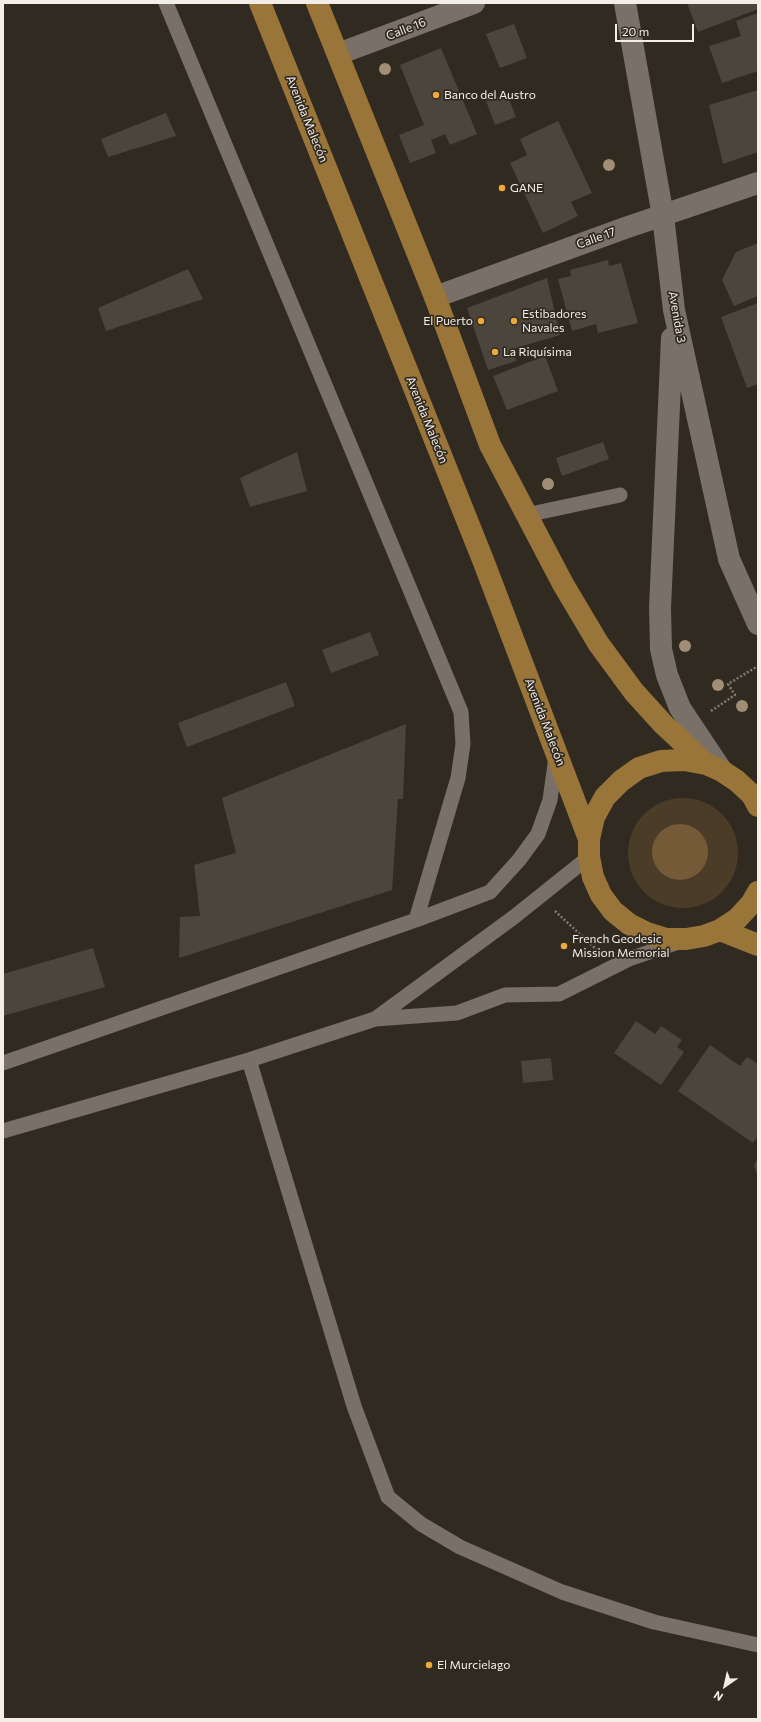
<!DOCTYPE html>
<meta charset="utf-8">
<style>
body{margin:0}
#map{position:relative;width:761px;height:1722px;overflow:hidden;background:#312a21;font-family:Commissioner,sans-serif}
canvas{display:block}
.frame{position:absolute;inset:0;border:4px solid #f2ede7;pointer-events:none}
.north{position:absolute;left:705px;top:1666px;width:40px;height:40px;-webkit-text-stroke:3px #312a21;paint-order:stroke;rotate:214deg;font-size:11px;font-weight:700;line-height:16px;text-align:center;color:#f2ede7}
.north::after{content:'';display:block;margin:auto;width:14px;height:18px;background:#f2ede7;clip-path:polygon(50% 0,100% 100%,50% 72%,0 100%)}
.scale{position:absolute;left:615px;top:24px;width:79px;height:18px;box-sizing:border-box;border:2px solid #f2ede7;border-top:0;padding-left:5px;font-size:12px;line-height:14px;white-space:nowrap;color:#f2ede7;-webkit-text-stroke:3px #312a21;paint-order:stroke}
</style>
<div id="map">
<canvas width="761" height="1722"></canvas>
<div class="frame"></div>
<div class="north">N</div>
<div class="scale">20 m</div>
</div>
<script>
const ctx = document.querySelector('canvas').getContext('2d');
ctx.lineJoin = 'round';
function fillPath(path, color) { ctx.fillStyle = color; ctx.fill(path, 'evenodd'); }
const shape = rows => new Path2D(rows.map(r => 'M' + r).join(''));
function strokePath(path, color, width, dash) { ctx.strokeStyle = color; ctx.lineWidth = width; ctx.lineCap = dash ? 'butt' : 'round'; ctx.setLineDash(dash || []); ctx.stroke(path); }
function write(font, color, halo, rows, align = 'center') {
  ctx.font = font + ' Commissioner,sans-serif'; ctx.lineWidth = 3.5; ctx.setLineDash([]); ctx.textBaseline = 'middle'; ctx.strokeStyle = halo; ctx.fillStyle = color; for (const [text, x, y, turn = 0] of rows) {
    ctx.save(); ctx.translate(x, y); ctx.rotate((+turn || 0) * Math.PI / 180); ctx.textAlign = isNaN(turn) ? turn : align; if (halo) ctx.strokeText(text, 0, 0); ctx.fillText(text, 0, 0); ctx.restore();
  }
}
fillPath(shape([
 '628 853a55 55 0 1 1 110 0a55 55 0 1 1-110 0Z'
]), '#4b3c27');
fillPath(shape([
 '652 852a28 28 0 1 1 56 0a28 28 0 1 1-56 0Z'
]), '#745a37');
fillPath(shape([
 [687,3,758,3,758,9,698,32],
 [758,13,758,71,722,83,709,46,741,36,736,21],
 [514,24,527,58,500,68,486,34],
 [441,48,477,134,450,145,445,134,431,140,436,153,410,163,399,135,424,125,400,65],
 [758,90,758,152,723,164,709,105],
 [507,94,516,117,495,125,486,101],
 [166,113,176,136,108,157,101,139],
 [558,121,592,193,571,202,578,216,543,233,510,163,527,155,520,139],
 [758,243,758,296,734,306,722,280,736,252],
 [608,260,609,266,621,263,638,323,598,333,596,324,572,331,558,279,571,276,570,270],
 [188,269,203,299,106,331,98,308],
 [547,278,560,335,513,349,516,361,488,370,467,308],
 [758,303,758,384,747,388,721,317],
 [545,356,558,391,507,410,493,376],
 [603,442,609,459,562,476,556,458],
 [297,452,307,491,250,507,240,478],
 [370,632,379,655,331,673,322,650],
 [286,682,295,706,187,747,178,723],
 [406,724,403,799,398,799,392,890,179,958,180,917,200,916,194,865,236,853,222,798],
 [93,948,105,987,3,1016,3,974],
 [636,1021,655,1034,661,1026,682,1040,677,1047,684,1052,661,1085,614,1053],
 [710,1045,740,1066,747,1057,758,1064,758,1136,753,1143,678,1091],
 [551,1058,553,1080,523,1083,521,1061],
 [758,1158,758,1178,754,1165]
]), '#4c453c');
strokePath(shape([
 [711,711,735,695,728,684,758,666],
 [555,911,598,951]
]), '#827c74', 2.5, [2, 2]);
strokePath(shape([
 [166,3,461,712,463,744,458,778,416,920],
 [526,515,620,495],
 [375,1019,514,917,589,857],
 [249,1060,354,1406,388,1497,421,1524,460,1547,562,1592,654,1622,758,1645],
 [3,1063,416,920,490,892,519,860,538,834,550,800,556,757],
 [3,1131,249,1060,375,1019,457,1013,505,995,559,994,629,959,679,942]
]), '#797167', 15);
strokePath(shape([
 [625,3,663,216,674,310,729,559,758,624],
 [338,54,474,3],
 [435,297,625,228,758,183],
 [672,338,660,608,661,649,667,675,680,708,722,771]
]), '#797167', 22);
strokePath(shape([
 [260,3,483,560,589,839],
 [317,3,435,297,490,445,563,584,598,643,634,692,664,725,706,764],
 [758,806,752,795,737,781,722,771,706,764,684,760,661,761,639,768,621,781,605,797,594,817,589,839,589,857,593,877,601,895,613,911,629,924,647,933,666,939,686,939,704,936,720,930,737,919,751,904,758,892],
 [720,930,758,945]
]), '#997539', 22);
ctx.fillStyle = '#a08e76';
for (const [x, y] of [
 [385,69],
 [609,165],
 [548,484],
 [685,646],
 [718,685],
 [742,706]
]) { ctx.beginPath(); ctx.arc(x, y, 6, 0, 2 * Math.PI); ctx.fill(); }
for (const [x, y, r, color] of [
 [436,95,4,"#eea83c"],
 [502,188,4,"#eea83c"],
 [481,321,4,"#eea83c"],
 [514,321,4,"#eea83c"],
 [495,352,4,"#eea83c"],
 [564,946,4,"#eea83c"],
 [429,1665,4,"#eea83c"]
]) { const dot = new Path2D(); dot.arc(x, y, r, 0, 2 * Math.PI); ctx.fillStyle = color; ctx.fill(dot); strokePath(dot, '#312a21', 1.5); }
write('12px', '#f2ede7', '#312a21', [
 ["Calle 16",406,29,-21],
 ["Avenida Malecón",307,119,68],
 ["Calle 17",596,238,-20],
 ["Avenida 3",677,317,80],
 ["Avenida Malecón",427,420,68],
 ["Avenida Malecón",545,722,69]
]);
write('12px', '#f2ede7', '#312a21', [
 ["Banco del Austro",444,95],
 ["GANE",510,188],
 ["Estibadores",522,314],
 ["Navales",522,328],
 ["El Puerto",473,321,"right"],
 ["La Riquísima",503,352],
 ["French Geodesic",572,939],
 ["Mission Memorial",572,953],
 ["El Murcielago",437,1665]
], 'left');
</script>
